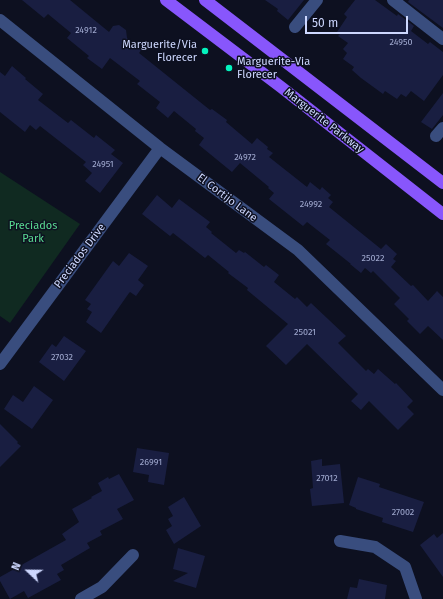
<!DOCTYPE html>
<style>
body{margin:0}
#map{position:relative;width:443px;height:599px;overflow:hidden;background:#0d1020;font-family:"Fira Sans",sans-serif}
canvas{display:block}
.north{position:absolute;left:8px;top:551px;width:40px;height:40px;-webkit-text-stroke:3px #0d1020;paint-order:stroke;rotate:292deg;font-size:11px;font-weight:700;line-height:16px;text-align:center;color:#cdd7fe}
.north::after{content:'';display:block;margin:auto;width:14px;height:18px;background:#cdd7fe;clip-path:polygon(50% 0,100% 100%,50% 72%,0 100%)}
.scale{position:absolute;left:305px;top:16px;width:103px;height:18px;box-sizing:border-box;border:2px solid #cdd7fe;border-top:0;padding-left:5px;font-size:12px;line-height:14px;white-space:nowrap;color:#cdd7fe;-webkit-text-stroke:3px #0d1020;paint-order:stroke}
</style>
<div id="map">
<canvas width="443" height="599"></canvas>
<div class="north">N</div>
<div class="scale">50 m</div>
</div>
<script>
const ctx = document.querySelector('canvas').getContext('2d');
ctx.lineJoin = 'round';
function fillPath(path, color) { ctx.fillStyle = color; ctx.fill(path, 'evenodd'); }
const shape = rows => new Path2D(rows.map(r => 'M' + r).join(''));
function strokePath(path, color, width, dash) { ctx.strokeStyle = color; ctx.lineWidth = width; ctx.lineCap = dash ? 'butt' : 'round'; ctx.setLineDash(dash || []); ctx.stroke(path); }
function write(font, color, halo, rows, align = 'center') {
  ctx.font = font + ' "Fira Sans",sans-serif'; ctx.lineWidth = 3; ctx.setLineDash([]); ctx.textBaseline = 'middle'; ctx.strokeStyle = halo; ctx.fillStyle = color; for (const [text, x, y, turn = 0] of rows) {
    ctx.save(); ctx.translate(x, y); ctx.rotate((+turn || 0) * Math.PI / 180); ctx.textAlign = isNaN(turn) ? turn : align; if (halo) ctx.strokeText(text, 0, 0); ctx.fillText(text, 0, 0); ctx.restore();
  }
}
fillPath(shape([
 [0,172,80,224,10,323,0,316]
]), '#102a21');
fillPath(shape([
 [22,0,70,0,109,32,113,26,119,25,126,30,127,38,142,49,139,53,210,110,212,109,227,120,226,122,252,144,257,138,268,147,267,149,273,153,269,157,307,187,310,182,320,190,322,187,331,195,328,198,333,202,329,207,381,249,386,244,397,254,393,259,396,261,391,267,411,286,413,285,428,301,437,291,443,297,443,340,428,326,420,334,407,321,409,319,394,304,400,298,373,271,371,273,365,268,361,273,350,264,351,264,326,244,330,240,307,222,303,226,269,199,274,193,268,188,269,187,240,163,232,172,199,145,204,138,195,131,196,129,174,111,168,118,156,108,160,102,137,84,140,81,110,58,102,69,87,58,89,56,67,38,71,33,48,14,44,18],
 [265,0,304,0,288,20,277,11,278,9],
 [355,0,375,0,397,16,398,14,414,26,411,31,428,44,430,42,443,52,443,75,424,101,411,91,406,97,401,94,397,99,385,91,383,94,361,78,352,70,354,67,343,59,347,53,343,49,348,43,338,36,340,34,337,32,347,17,344,14],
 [409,0,443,0,443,28,408,2],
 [12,66,26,78,25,79,43,94,38,100,68,123,71,120,94,138,96,135,115,150,111,154,123,163,100,193,85,181,92,173,83,165,86,162,40,126,36,130,30,125,25,132,0,112,0,72,5,76],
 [443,93,443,115,432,129,421,122],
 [157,195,172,208,179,199,210,222,206,227,212,232,211,233,236,253,239,250,244,253,245,252,264,267,266,265,279,275,274,282,295,299,297,297,307,307,311,303,346,336,338,343,366,371,368,369,374,374,378,369,395,384,396,383,413,401,407,407,414,414,398,430,369,401,361,410,351,401,358,394,307,344,286,365,266,346,288,324,247,290,248,288,228,273,229,272,208,255,205,258,173,233,170,236,142,214],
 [129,253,148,266,138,280,144,285,136,296,130,292,129,293,101,333,86,322,92,312,87,309,91,304,85,300,113,261,119,266],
 [64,336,86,351,64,381,39,362,52,344,56,347],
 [34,386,53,400,32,429,4,409,13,395,23,402],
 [0,424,18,442,17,443,21,446,0,467],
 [137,448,169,453,164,485,148,482,149,475,133,472],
 [322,459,322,466,340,464,344,503,312,506,310,489,313,488,311,461],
 [119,474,134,500,117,509,123,519,100,531,102,535,87,543,90,548,61,565,64,570,57,574,61,580,28,598,24,591,10,599,0,581,0,577,66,540,62,534,79,522,72,509,92,498,91,497,102,491,98,483,108,477,109,479],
 [358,477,380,484,379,487,424,502,413,532,382,522,383,518,356,509,356,508,349,505],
 [184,497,201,526,174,544,166,530,172,526,168,519,173,516,168,507],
 [443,533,443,577,420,545,434,534,437,538],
 [178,548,205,556,196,588,173,581,188,573,173,569],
 [359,579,387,585,385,599,347,599,350,587,357,588]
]), '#191e41');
strokePath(shape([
 [393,0,443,39],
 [0,20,160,148,298,250,443,390],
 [295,27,317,0],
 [436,136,443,128],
 [0,364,160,148],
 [340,541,375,547,405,567,416,599],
 [81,599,102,587,133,555]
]), '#394d7e', 12);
strokePath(shape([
 [166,0,281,87,443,214],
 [205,0,443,183]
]), '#8856fc', 12);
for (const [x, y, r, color] of [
 [205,51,4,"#04f3be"],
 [229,68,4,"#04f3be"]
]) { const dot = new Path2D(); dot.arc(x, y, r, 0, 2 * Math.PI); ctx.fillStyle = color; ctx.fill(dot); strokePath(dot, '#0d1020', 1.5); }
write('9px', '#a0a9cf', null, [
 ["24912",86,30],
 ["24950",401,42],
 ["24972",245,157],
 ["24951",103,164],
 ["24992",311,204],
 ["25022",373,258],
 ["25021",305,332],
 ["27032",62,357],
 ["26991",151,462],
 ["27012",327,478],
 ["27002",403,512]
]);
write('11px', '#cdd7fe', '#0d1020', [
 ["Marguerite/Via",197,45],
 ["Florecer",197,58],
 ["Marguerite-Via",237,62,"left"],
 ["Florecer",237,75,"left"]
], 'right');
write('11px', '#cdd7fe', '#0d1020', [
 ["Marguerite Parkway",324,121,38],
 ["El Cortijo Lane",227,198,37],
 ["Preciados Drive",80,256,-53]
]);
write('11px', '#5add92', '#0d1020', [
 ["Preciados",33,226],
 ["Park",33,239]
]);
</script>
